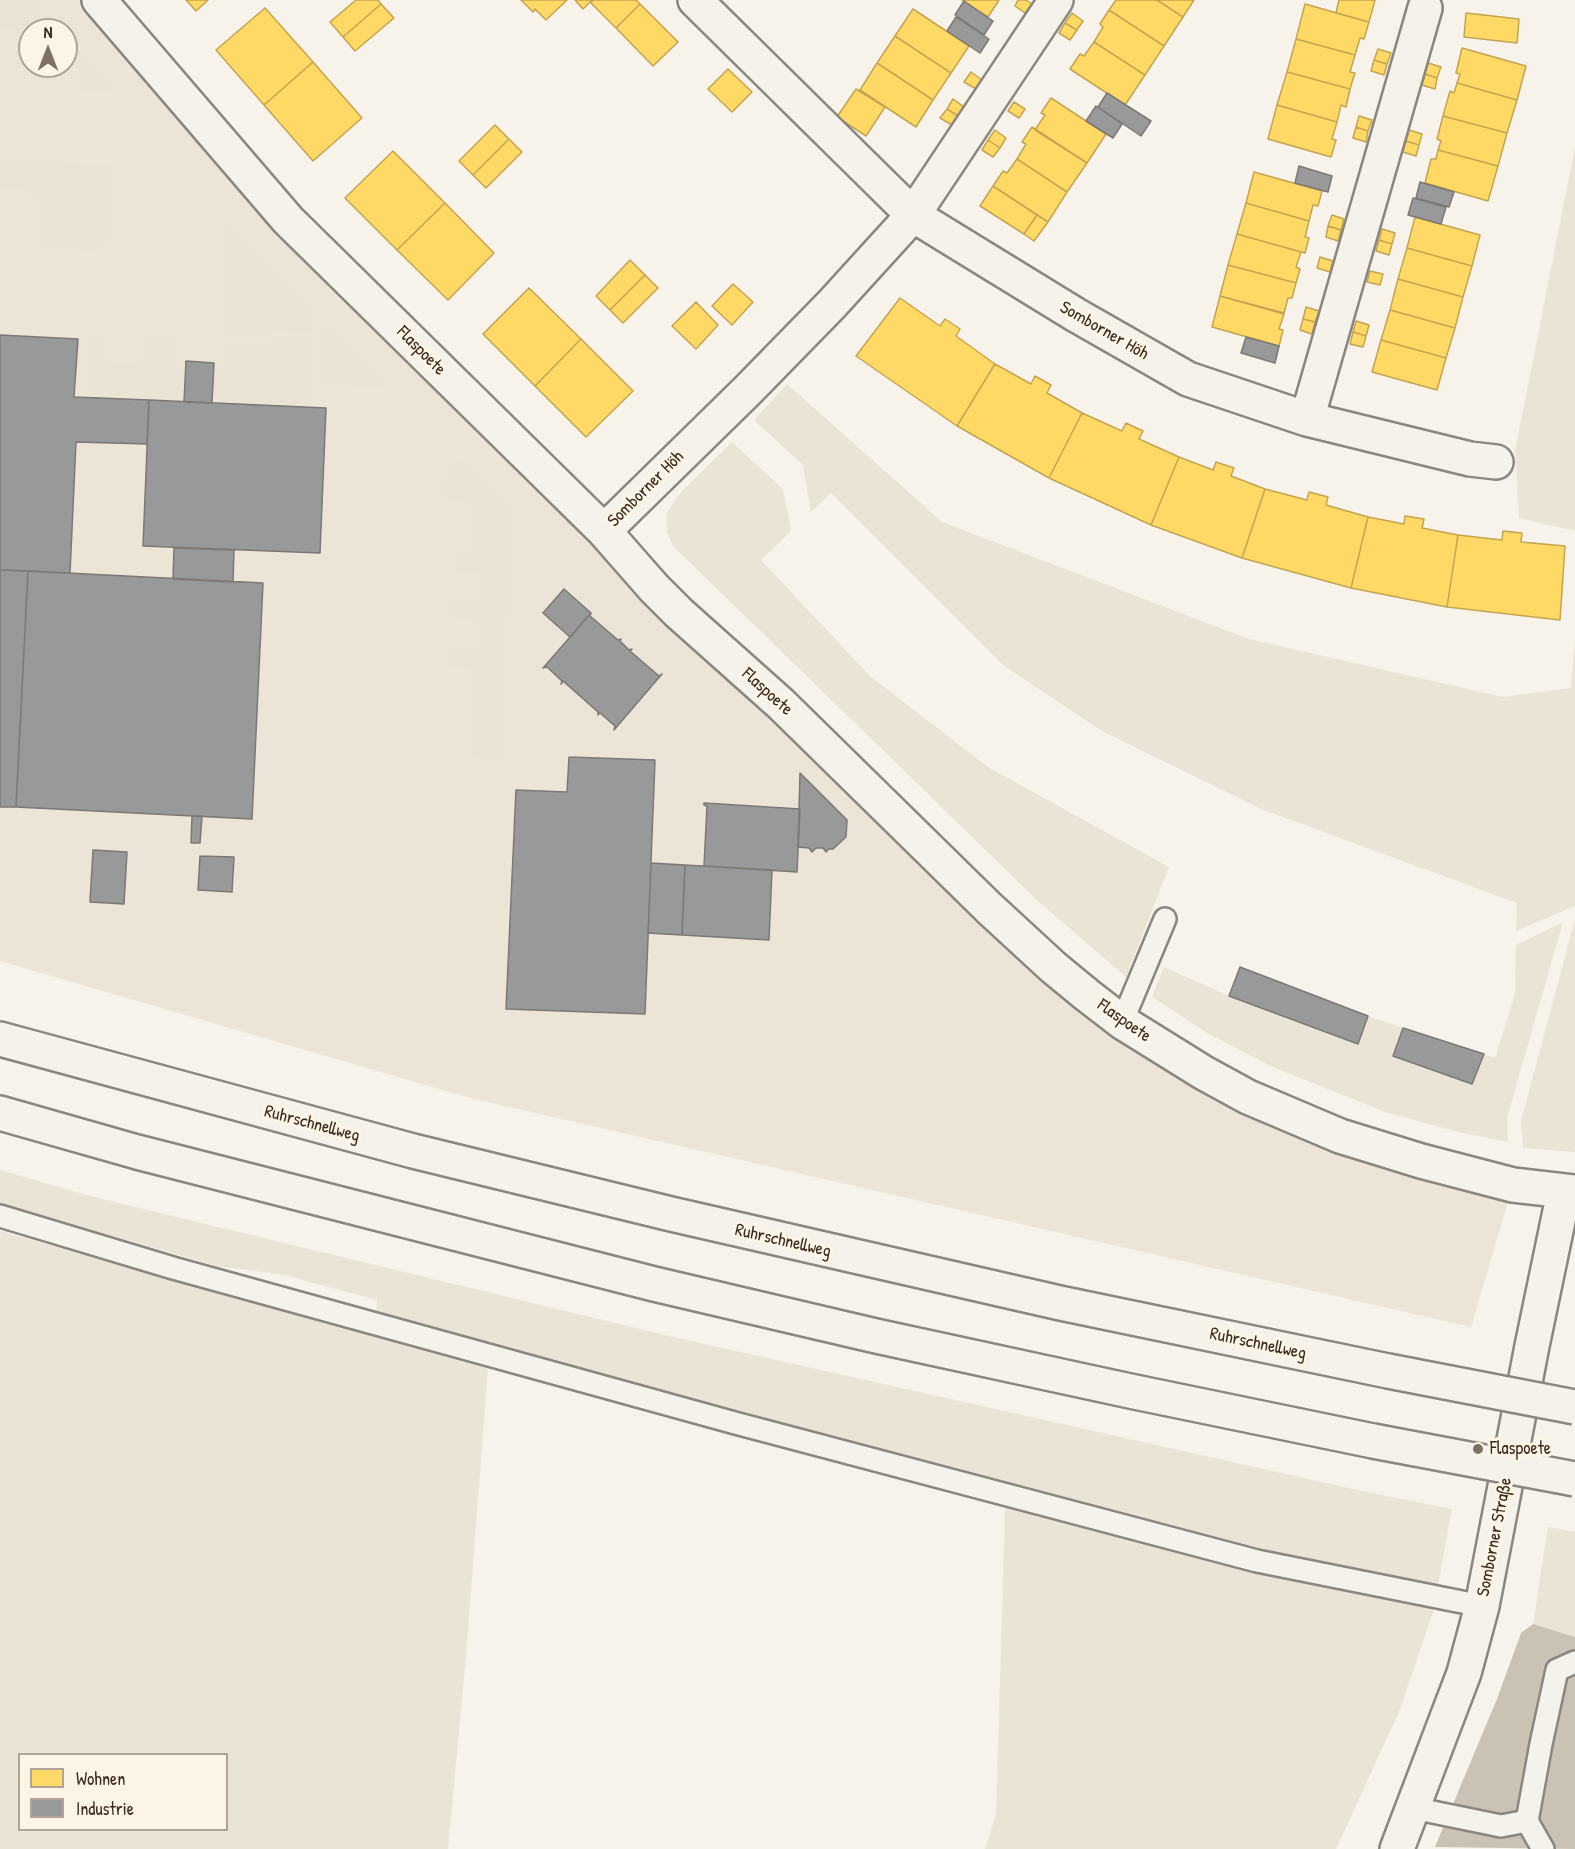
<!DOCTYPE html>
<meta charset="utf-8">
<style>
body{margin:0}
#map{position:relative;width:1575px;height:1849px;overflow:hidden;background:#f7f3ea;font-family:"Patrick Hand",sans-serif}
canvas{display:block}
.legend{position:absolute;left:18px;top:1753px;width:210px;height:78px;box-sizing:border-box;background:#fcf5e5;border:2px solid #afa495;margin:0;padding:8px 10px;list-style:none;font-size:18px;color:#3b2a1e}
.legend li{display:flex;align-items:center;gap:12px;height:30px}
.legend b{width:30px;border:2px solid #afa495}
.north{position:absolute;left:18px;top:18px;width:60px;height:60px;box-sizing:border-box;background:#fcf5e5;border:2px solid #afa495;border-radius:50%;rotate:0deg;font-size:16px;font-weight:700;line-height:24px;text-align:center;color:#3b2a1e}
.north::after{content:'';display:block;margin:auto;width:21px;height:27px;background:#7d7065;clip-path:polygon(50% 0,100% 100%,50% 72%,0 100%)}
</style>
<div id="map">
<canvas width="1575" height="1849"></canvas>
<ul class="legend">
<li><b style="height:16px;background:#ffd966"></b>Wohnen</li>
<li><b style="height:16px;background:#999"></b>Industrie</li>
</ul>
<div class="north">N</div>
</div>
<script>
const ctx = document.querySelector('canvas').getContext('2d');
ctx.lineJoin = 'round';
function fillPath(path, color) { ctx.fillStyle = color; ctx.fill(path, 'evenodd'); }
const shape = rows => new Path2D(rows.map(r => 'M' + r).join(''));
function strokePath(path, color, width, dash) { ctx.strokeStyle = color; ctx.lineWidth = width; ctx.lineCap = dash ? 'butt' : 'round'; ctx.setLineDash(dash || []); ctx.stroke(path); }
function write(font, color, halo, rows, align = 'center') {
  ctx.font = font + ' "Patrick Hand",sans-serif'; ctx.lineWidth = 6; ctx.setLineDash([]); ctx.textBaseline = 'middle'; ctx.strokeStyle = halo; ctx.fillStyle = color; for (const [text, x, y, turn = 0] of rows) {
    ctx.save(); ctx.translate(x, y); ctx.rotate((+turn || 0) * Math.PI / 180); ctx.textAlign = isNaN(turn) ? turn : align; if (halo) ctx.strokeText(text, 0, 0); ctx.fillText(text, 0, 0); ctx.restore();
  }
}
fillPath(shape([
 [0,0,98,0,145,55,989,908,1204,1074,1513,1185,1471,1327,470,1098,0,961],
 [30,30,66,30,66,66,30,66]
]), '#ebe4d7');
fillPath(shape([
 [0,0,34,0,40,6,30,30,0,28],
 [66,35,114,91,80,90,82,63,66,62],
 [1575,147,1575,531,1519,518,1515,451],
 [0,159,116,166,110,237,103,248,91,251,49,248,42,243,39,233,40,204,35,193,27,189,0,188],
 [226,220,313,310,313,333,268,331,268,338,221,336],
 [324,321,390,388,322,385],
 [92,335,101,336,100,362,142,364,144,336,175,337,173,367,185,368,184,402,89,397],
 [273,337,313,338,310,406,212,403,213,368,220,369,221,342,272,344],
 [787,384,942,522,1249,639,1503,697,1571,688,1575,638,1575,906,1516,931,1517,903,1261,809,1102,731,1004,666,831,493,811,512,803,465,754,420],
 [732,442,783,489,791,531,761,560,870,676,988,767,1169,867,1126,977,1039,902,673,546,667,532,667,513,681,492],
 [460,460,513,508,501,754,505,755,505,758,472,757,476,669,447,667,448,648,476,649,478,620,450,618,450,601,479,602,480,573,452,572,453,550,472,550,474,502,446,500,441,492,447,473],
 [1575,919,1575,1152,1523,1148,1521,1121],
 [1563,922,1507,1118,1508,1142,1462,1133,1388,1113,1270,1066,1204,1031,1152,997,1164,967,1229,996,1357,1044,1368,1016,1403,1028,1393,1056,1472,1084,1484,1054,1495,1058,1515,994,1516,945],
 [0,1170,90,1196,669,1336,1362,1491,1452,1509,1433,1612,1399,1712,1336,1849,985,1849,996,1814,1005,1512,1011,1486,870,1449,376,1313,377,1300,284,1275,217,1266,0,1203],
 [0,1231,488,1369,466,1656,448,1849,0,1849],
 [20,1754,226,1754,226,1830,20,1830],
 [1548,1527,1575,1532,1575,1637,1533,1624]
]), '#eae4d7');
fillPath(shape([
 [1533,1624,1575,1637,1575,1849,1435,1847,1497,1699,1521,1633]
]), '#cac2b5');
const homes = shape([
 [186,0,208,0,196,11,186,0],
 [356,0,378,0,381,4,343,37,330,22,356,0],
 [521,0,567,0,546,20,535,9,533,12,521,0],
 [575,0,592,0,583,9,575,0],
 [593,0,636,0,640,4,616,28,591,3,593,0],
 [962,0,999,0,988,17,962,0],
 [1018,0,1026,0,1032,4,1025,13,1015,6,1018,0],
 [1116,0,1157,0,1183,17,1164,46,1109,10,1116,0],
 [1157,0,1194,0,1183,17,1157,0],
 [1339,0,1375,0,1369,22,1336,13,1339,0],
 [381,4,394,18,355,51,343,37,381,4],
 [640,4,678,42,653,66,616,28,640,4],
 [1305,4,1369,22,1364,39,1360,38,1355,55,1296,39,1305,4],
 [265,8,313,62,264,105,216,50,265,8],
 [913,9,969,46,951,73,895,36,913,9],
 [1109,10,1164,46,1145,75,1094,42,1103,27,1100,24,1109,10],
 [1072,13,1083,21,1077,30,1065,23,1072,13],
 [1466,13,1519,19,1517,43,1464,37,1466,13],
 [1065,23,1077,30,1070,40,1059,33,1065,23],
 [895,36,951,73,933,100,877,63,895,36],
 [1296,39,1355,55,1350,72,1355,73,1350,89,1287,72,1296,39],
 [1094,42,1145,75,1125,105,1070,69,1080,54,1084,56,1094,42],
 [1462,48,1526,66,1517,100,1457,83,1460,74,1456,73,1462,48],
 [1378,49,1391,53,1387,64,1374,60,1378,49],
 [1374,60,1387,64,1384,75,1371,71,1374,60],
 [313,62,362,118,313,161,264,105,313,62],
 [877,63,933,100,916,127,860,90,877,63],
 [1428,63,1441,67,1437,78,1425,74,1428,63],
 [728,69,752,92,732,112,708,89,728,69],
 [971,72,982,80,976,89,964,82,971,72],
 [1287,72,1350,89,1346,107,1341,105,1337,122,1277,105,1287,72],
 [1425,74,1437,78,1435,89,1422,85,1425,74],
 [1457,83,1517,100,1507,133,1443,116,1450,91,1454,93,1457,83],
 [856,89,885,107,866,136,837,117,856,89],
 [1051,98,1106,134,1087,163,1035,130,1045,115,1041,113,1051,98],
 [953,99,964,107,958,116,947,109,953,99],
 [1014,102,1025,109,1019,118,1008,111,1014,102],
 [1277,105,1337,122,1332,139,1336,140,1331,157,1268,139,1277,105],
 [947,109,958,116,952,125,940,118,947,109],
 [1359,116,1372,120,1368,131,1356,127,1359,116],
 [1443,116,1507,133,1498,166,1438,150,1441,141,1437,139,1443,116],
 [495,125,509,139,473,175,459,161,495,125],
 [1032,127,1087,163,1067,192,1017,159,1026,144,1022,142,1032,127],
 [1356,127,1368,131,1366,142,1353,138,1356,127],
 [995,130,1006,138,1000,148,988,140,995,130],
 [1409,130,1422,134,1419,145,1406,141,1409,130],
 [509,139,522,152,486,188,473,175,509,139],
 [988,140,1000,148,993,157,982,150,988,140],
 [1406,141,1419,145,1416,156,1403,152,1406,141],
 [1438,150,1498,166,1488,201,1425,183,1431,159,1436,159,1438,150],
 [393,151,445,203,397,250,345,198,393,151],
 [1017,159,1067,192,1048,222,993,186,1003,171,1007,173,1017,159],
 [1254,172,1322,191,1318,206,1313,205,1309,221,1246,203,1254,172],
 [993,186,1037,215,1024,234,980,206,993,186],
 [445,203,494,253,448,300,397,250,445,203],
 [1246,203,1309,221,1305,237,1309,238,1305,253,1237,234,1246,203],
 [1037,215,1048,222,1034,241,1024,234,1037,215],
 [1332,215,1344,219,1341,230,1328,226,1332,215],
 [1415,217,1480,235,1472,266,1407,248,1415,217],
 [1328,226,1341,230,1338,241,1326,237,1328,226],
 [1382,229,1395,233,1392,244,1379,240,1382,229],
 [1237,234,1301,252,1296,267,1300,269,1296,283,1228,265,1237,234],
 [1379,240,1392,244,1389,255,1376,251,1379,240],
 [1407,248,1472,266,1463,297,1398,279,1407,248],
 [1320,257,1333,261,1330,272,1317,268,1320,257],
 [630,260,645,275,610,310,596,296,630,260],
 [1228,265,1296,283,1292,298,1288,298,1284,313,1220,296,1228,265],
 [1370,271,1383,274,1380,285,1367,282,1370,271],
 [645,275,658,288,623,323,610,310,645,275],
 [1398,279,1463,297,1455,328,1390,310,1398,279],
 [733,284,753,302,732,325,712,306,733,284],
 [529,288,581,339,535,386,483,334,529,288],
 [1220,296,1284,314,1279,329,1283,330,1279,346,1212,327,1220,296],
 [900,298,940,326,945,319,960,329,956,336,995,364,957,426,856,356,900,298],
 [696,302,718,325,696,349,672,326,696,302],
 [1306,307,1319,311,1315,322,1303,319,1306,307],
 [1390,310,1455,328,1446,358,1381,340,1390,310],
 [1303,319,1315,322,1312,334,1300,330,1303,319],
 [1356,321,1369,325,1366,336,1353,332,1356,321],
 [1353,332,1366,336,1363,347,1350,344,1353,332],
 [581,339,633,391,586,437,535,386,581,339],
 [1381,340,1446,358,1437,390,1372,372,1381,340],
 [995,364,1031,384,1035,376,1051,385,1047,393,1082,413,1049,478,957,426,995,364],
 [1082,413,1122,431,1126,423,1143,431,1139,439,1179,457,1151,525,1049,478,1082,413],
 [1179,457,1213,470,1216,462,1234,468,1231,476,1265,489,1242,558,1151,525,1179,457],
 [1265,489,1307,500,1309,492,1328,497,1326,505,1368,517,1351,588,1242,558,1265,489],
 [1405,516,1424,519,1422,528,1458,535,1447,607,1351,588,1368,517,1404,524,1405,516],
 [1503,531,1522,533,1521,542,1565,546,1560,620,1447,607,1458,535,1502,540,1503,531]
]);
fillPath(homes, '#ffd966');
strokePath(homes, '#c4a450', 1.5);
const industry = shape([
 [964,1,993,21,984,35,955,15,964,1],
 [956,17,989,39,980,53,947,31,956,17],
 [1107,93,1151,121,1141,136,1098,107,1107,93],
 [1096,106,1122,124,1113,138,1086,121,1096,106],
 [1299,166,1332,176,1328,192,1295,183,1299,166],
 [1420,182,1454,192,1449,207,1416,198,1420,182],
 [1413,198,1446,207,1441,224,1408,215,1413,198],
 [0,335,78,339,74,397,149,400,147,444,76,442,70,573,0,570,0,335],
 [1246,337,1279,346,1275,363,1241,353,1246,337],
 [186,361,214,363,212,403,184,402,186,361],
 [149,400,326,408,320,553,143,546,149,400],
 [174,548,234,550,233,582,173,579,174,548],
 [0,570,28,571,16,807,0,807,0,570],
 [28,571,263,583,252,819,16,807,28,571],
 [564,589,591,613,570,637,543,613,564,589],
 [591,613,590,616,618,640,621,639,620,641,629,650,632,649,630,651,659,676,662,674,614,730,615,726,600,713,598,715,598,712,563,681,561,684,562,681,547,667,543,668,591,613],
 [569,757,655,760,645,1014,506,1009,516,790,567,792,569,757],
 [800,773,847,820,846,837,833,849,829,849,826,852,823,848,816,848,812,852,809,848,798,847,800,773],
 [704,803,800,809,797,872,704,866,707,806,704,805,704,803],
 [192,816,202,816,200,843,191,843,192,816],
 [93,850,127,852,124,904,90,902,93,850],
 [200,856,234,857,232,892,198,890,200,856],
 [651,863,685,865,682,935,648,933,651,863],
 [685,865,772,870,769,940,682,935,685,865],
 [1240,967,1368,1016,1358,1044,1229,996,1240,967],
 [1403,1028,1484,1054,1472,1084,1393,1056,1403,1028]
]);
fillPath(industry, '#999');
strokePath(industry, '#7d7874', 1.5);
const service = shape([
 [1122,1022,1165,919],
 [0,1216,173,1268,735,1423,1257,1561,1482,1606],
 [1413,1808,1501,1826,1527,1821],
 [1543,1849,1527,1821,1541,1744,1557,1670,1575,1662]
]);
const minor = shape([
 [99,0,288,220,604,531,654,588,679,613,781,704,989,908,1053,967,1087,995,1122,1022,1204,1073,1248,1097,1340,1136,1421,1161,1513,1185,1575,1192],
 [695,0,913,215,1076,315,1188,379,1307,419,1470,459,1496,462],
 [1307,419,1425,8],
 [604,531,748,390,832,304,913,215,1056,0],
 [1397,1849,1464,1673,1482,1606,1532,1346,1564,1192]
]);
const motorway = shape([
 [0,1039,413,1151,671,1214,1060,1303,1388,1371],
 [0,1113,137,1152,654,1284,876,1336,1130,1391,1373,1441]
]);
strokePath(service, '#8b867f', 26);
strokePath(minor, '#8b867f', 38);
strokePath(motorway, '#8b867f', 38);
strokePath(service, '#f5f2ec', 21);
strokePath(minor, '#f5f2ec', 33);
strokePath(motorway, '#f5f2ec', 33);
const motorwayBridge = shape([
 [1388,1371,1575,1407],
 [1373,1441,1575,1479]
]);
strokePath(motorwayBridge, '#8b867f', 38, []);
strokePath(motorwayBridge, '#f5f2ec', 33);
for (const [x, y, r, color] of [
 [1478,1449,6,"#7d7065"]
]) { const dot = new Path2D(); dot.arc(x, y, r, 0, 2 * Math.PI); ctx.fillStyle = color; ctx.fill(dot); strokePath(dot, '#fcf5e5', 2); }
write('18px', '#3b2a1e', '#fcf5e5', [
 ["Somborner Höh",1104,331,30],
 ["Flaspoete",421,351,45],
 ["Somborner Höh",646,489,-45],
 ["Flaspoete",767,692,42],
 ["Flaspoete",1124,1021,35],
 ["Ruhrschnellweg",312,1124,15],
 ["Ruhrschnellweg",783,1241,13],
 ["Ruhrschnellweg",1258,1344,12],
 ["Somborner Straße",1495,1537,-79]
]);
write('18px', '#3b2a1e', '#fcf5e5', [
 ["Flaspoete",1490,1449]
], 'left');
</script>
